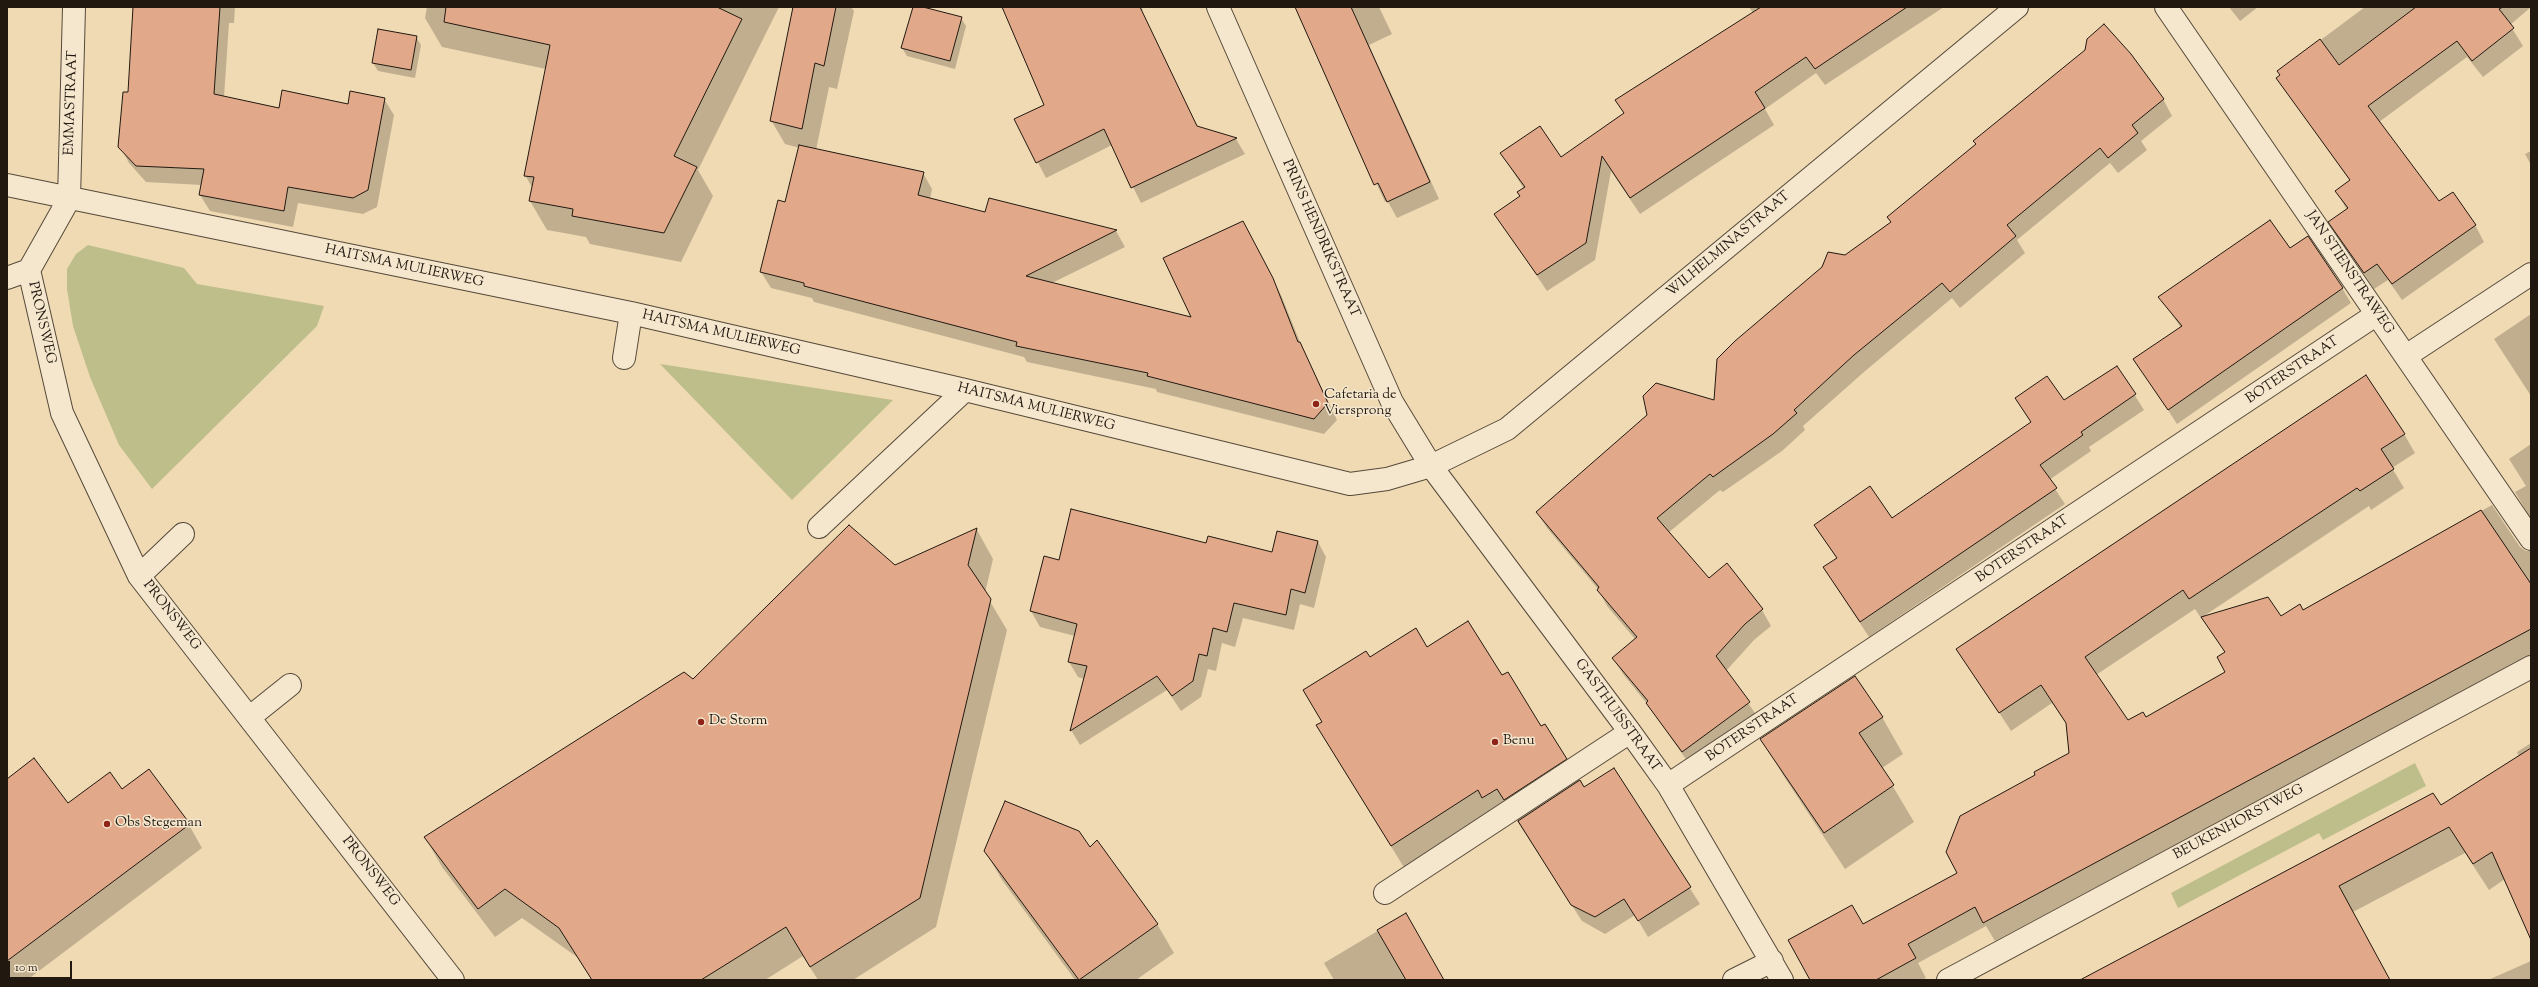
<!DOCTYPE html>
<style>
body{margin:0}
#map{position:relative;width:2538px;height:987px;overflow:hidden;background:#f0dab3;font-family:"Sorts Mill Goudy",serif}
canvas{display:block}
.frame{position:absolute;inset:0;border:8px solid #211910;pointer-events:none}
.scale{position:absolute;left:8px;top:961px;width:64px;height:18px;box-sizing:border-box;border:2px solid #211910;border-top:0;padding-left:5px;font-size:12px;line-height:14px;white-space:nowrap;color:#211910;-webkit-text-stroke:3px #f5e7ce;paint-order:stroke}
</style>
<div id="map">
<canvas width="2538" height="987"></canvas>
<div class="frame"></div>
<div class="scale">10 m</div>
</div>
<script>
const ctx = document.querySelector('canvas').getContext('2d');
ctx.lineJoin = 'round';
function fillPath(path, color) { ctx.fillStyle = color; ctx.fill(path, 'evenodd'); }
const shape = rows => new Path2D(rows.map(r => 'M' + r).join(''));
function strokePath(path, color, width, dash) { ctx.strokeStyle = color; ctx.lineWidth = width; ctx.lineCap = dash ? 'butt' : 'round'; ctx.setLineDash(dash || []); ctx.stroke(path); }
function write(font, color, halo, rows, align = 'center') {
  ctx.font = font + ' "Sorts Mill Goudy",serif'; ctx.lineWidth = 3; ctx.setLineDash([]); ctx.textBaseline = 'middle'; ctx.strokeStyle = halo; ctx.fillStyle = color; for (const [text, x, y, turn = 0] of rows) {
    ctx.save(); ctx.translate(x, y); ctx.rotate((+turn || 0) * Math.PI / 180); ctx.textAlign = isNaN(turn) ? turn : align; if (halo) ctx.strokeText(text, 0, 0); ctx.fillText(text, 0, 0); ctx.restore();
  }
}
fillPath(shape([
 [88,245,184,268,197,284,324,306,317,326,152,489,119,445,90,377,73,326,67,289,67,269,76,254],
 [660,364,893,400,792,500],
 [2415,763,2426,786,2323,840,2319,833,2178,908,2171,893]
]), '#bdbe8a');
fillPath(shape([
 [133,7,235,7,234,23,229,23,224,97,280,109,348,105,384,99,394,115,377,207,363,214,298,203,293,227,210,211,200,195,202,185,146,182,129,163,120,146,129,93],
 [427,7,779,7,698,170,713,196,681,262,590,244,586,237,547,230,530,201,533,189,525,175,546,69,442,47,425,18],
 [798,7,851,7,854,11,837,89,829,87,816,150,923,173,932,189,930,199,986,213,989,199,1116,231,1125,247,1052,283,1192,319,1243,222,1281,295,1302,347,1337,420,1324,434,1157,392,1156,389,1027,362,1024,357,814,302,812,298,771,288,761,272,786,203,800,148,785,144,771,120],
 [914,7,961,18,966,26,955,69,907,56,902,48],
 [1003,7,1141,7,1143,10,1131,16,1158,48,1198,127,1236,139,1245,154,1141,203,1112,145,1046,178,1016,120,1045,104],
 [1295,7,1379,7,1392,34,1369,45,1439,199,1397,218,1387,200,1385,202],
 [1749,7,1944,7,1825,85,1816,73,1765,109,1774,125,1640,214,1611,171,1595,260,1547,291,1496,215,1521,196,1524,189,1501,153,1561,159,1624,114,1616,100,1753,13],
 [2229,7,2258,7,2240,21],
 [2365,7,2531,7,2510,25,2523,46,2483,77,2467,57,2379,122,2439,203,2475,225,2484,242,2402,300,2388,280,2374,289,2330,222,2347,210,2336,191,2350,181,2277,78,2281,76,2279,71],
 [416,37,421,45,415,78,378,71,373,63],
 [2163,99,2172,116,2141,141,2147,150,2118,173,2110,163,2017,240,2025,253,1960,308,1952,298,1864,372,1803,426,1805,430,1782,451,1723,492,1720,490,1668,533,1709,580,1762,610,1771,626,1754,640,1726,671,1759,719,1692,768,1648,705,1623,674,1613,658,1635,639,1607,606,1598,589,1547,528,1537,512,1715,402,1845,256],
 [2531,151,2531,165,2525,154],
 [2290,250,2342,288,2351,303,2177,424,2135,359,2181,328,2160,297],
 [2531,314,2531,396,2494,339],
 [2117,367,2144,410,2089,447,2091,451,2049,480,2065,504,1869,637,1833,582,1837,559,1815,526,1892,520,2031,423,2016,399,2063,402],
 [2404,434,2415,453,2392,468,2404,488,2371,510,2369,506,2201,618,2195,609,2096,675,2128,721,2146,718,2227,673,2225,653,2203,618,2281,618,2303,611,2492,505,2520,547,2526,551,2531,551,2531,655,1995,941,1986,926,1918,963,1926,978,1921,980,1811,980,1863,925,1958,873,2037,775,2070,753,2067,725,2052,703,2011,731,1958,649],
 [2531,444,2531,519,2515,492,2526,486,2509,459],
 [977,530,993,559,985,593,1007,630,936,927,853,980,818,980,803,956,765,980,592,980,577,957,522,918,495,937,442,867,425,837,693,681,894,566],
 [1318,542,1326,557,1314,608,1300,604,1294,630,1243,618,1235,647,1222,643,1216,671,1208,669,1201,697,1181,711,1167,690,1080,745,1071,730,1084,679,1078,677,1069,662,1075,636,1040,627,1031,611,1059,561,1207,545,1272,554],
 [1427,648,1501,677,1566,759,1584,788,1613,769,1700,904,1648,937,1635,915,1605,934,1582,921,1511,812,1405,869,1331,749,1323,722,1369,659],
 [1882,717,1903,754,1882,768,1914,822,1845,869,1783,775,1762,739],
 [2531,743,2531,938,2505,879,2489,890,2465,853,2353,912,2390,980,2083,980,2440,806,2519,757,2517,752],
 [7,780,67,805,122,790,189,825,202,848,27,980,7,980],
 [1089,848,1157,924,1174,953,1136,980,1075,980,1002,880,985,851],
 [1406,914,1443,980,1334,980,1324,963],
 [2531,961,2531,980,2488,980]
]), '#0003');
const building = shape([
 [133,7,220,7,214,94,279,108,282,90,348,104,350,91,385,98,368,190,353,198,288,187,284,211,199,195,204,169,136,166,118,147,123,92,128,92,133,7],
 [446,7,717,7,742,19,674,156,697,167,664,233,572,216,573,209,529,201,534,177,524,176,550,45,444,22,446,7],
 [793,7,836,7,824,66,815,63,802,129,770,121,793,7],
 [913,7,923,7,962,17,950,61,901,48,913,7],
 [1002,7,1140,7,1197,126,1237,138,1131,188,1104,129,1036,163,1014,119,1044,105,1002,7],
 [1295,7,1351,7,1430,182,1387,202,1378,183,1374,185,1295,7],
 [1761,7,1907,7,1815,69,1806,57,1755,92,1765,108,1630,198,1602,156,1586,243,1537,275,1494,214,1520,196,1517,192,1525,187,1500,153,1540,126,1561,157,1624,113,1615,100,1761,7],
 [2416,7,2503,7,2499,9,2514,28,2472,61,2457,41,2368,106,2439,201,2453,192,2476,225,2392,284,2377,264,2364,273,2328,222,2348,208,2335,191,2350,180,2276,78,2280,75,2277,71,2320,39,2339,65,2416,7],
 [2104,24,2131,54,2164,99,2132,125,2138,133,2108,158,2100,148,2007,225,2016,236,1950,292,1942,283,1854,355,1794,410,1797,413,1773,434,1713,477,1710,474,1657,518,1709,578,1727,563,1763,609,1745,624,1716,656,1750,702,1682,752,1646,703,1648,701,1612,658,1637,637,1597,590,1599,587,1536,512,1647,415,1643,396,1656,383,1714,400,1717,359,1735,341,1822,267,1828,252,1845,255,1891,222,1887,217,1976,144,1973,141,2085,50,2087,39,2104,24],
 [378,29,417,36,411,70,372,63,378,29],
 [799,145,924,172,918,195,985,212,989,198,1117,230,1026,276,1191,317,1163,258,1243,221,1273,278,1298,342,1300,342,1328,403,1314,419,1147,376,1148,373,1016,346,1017,342,804,286,804,283,760,272,778,200,785,202,799,145],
 [2270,220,2290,248,2308,236,2343,288,2168,410,2133,359,2182,326,2158,297,2270,220],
 [2117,366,2136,394,2081,432,2083,435,2040,465,2057,488,1860,622,1823,567,1837,558,1814,525,1870,486,1892,518,2031,422,2015,398,2047,376,2064,400,2117,366],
 [2366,375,2405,434,2381,449,2394,469,2360,491,2357,488,2189,599,2183,590,2085,657,2128,720,2143,712,2146,717,2225,672,2217,657,2225,652,2201,617,2268,597,2281,616,2300,604,2303,610,2481,510,2531,584,2531,629,1983,923,1975,907,1908,944,1916,958,1876,980,1810,980,1788,940,1852,905,1863,924,1957,873,1946,852,1960,816,2035,775,2034,772,2069,753,2066,723,2041,685,1999,713,1956,649,2366,375],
 [1071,509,1206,543,1208,536,1272,552,1277,531,1318,541,1305,593,1291,589,1286,615,1234,603,1227,632,1213,628,1207,656,1199,654,1193,681,1172,696,1157,676,1070,731,1087,666,1068,662,1077,624,1030,611,1044,556,1059,560,1071,509],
 [849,525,895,565,977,528,968,565,991,599,920,898,810,967,786,927,701,980,592,980,559,928,505,889,478,909,424,837,684,672,693,679,849,525],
 [1468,621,1502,675,1508,672,1541,726,1545,724,1567,759,1504,800,1497,789,1482,798,1478,790,1391,846,1316,725,1322,722,1303,690,1366,651,1370,657,1416,628,1427,647,1468,621],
 [1855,676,1883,717,1859,733,1894,785,1824,833,1760,739,1855,676],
 [2531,748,2531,940,2492,852,2473,864,2449,827,2339,886,2390,980,2080,980,2433,793,2441,805,2531,748],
 [34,758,68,803,110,772,122,789,149,769,190,824,7,961,7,779,34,758],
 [1614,768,1691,887,1638,921,1624,899,1595,917,1571,905,1518,821,1580,780,1584,787,1614,768],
 [1005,801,1079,831,1090,847,1097,840,1158,924,1079,980,984,851,1005,801],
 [1406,913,1444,980,1406,980,1377,930,1406,913]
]);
fillPath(building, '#e2a88a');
strokePath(building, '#211910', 1);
const minor = shape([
 [74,7,69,199,29,270,62,413,139,576,453,980],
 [1218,7,1392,402,1431,466,1630,732,1668,785,1782,980],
 [2166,7,2531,539],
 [7,185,631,313,965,390,1350,484,1387,479,1431,466,1507,429,2017,7],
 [7,278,29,270],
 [2406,356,2531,274],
 [624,358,631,313],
 [819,527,965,390],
 [139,576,183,534],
 [250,717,290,685],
 [1668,785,2377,314],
 [1385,893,1630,732],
 [1734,980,1772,961],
 [1948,980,2531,667]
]);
strokePath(minor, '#554939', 24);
strokePath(minor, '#f5e7ce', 22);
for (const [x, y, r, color] of [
 [1316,404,4,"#8f2418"],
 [701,722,4,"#8f2418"],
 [1495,742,4,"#8f2418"],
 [107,824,4,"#8f2418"]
]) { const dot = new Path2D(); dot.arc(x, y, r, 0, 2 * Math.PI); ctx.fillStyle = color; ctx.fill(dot); strokePath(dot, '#f5e7ce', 1.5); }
write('14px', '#211910', '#f5e7ce', [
 ["EMMASTRAAT",72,103,-88],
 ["PRINS HENDRIKSTRAAT",1320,239,66],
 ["WILHELMINASTRAAT",1729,245,-40],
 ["HAITSMA MULIERWEG",404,267,12],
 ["JAN STIENSTRAWEG",2349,273,56],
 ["PRONSWEG",41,323,77],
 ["HAITSMA MULIERWEG",721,334,13],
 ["BOTERSTRAAT",2293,371,-34],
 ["HAITSMA MULIERWEG",1036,408,14],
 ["BOTERSTRAAT",2023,550,-34],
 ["PRONSWEG",171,616,52],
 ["GASTHUISSTRAAT",1617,716,54],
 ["BOTERSTRAAT",1753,729,-34],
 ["BEUKENHORSTWEG",2239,823,-28],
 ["PRONSWEG",370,872,52]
]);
write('14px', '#211910', '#f5e7ce', [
 ["Cafetaria de",1324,396],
 ["Viersprong",1324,412],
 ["De Storm",709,722],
 ["Benu",1503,742],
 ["Obs Stegeman",115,824]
], 'left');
</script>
